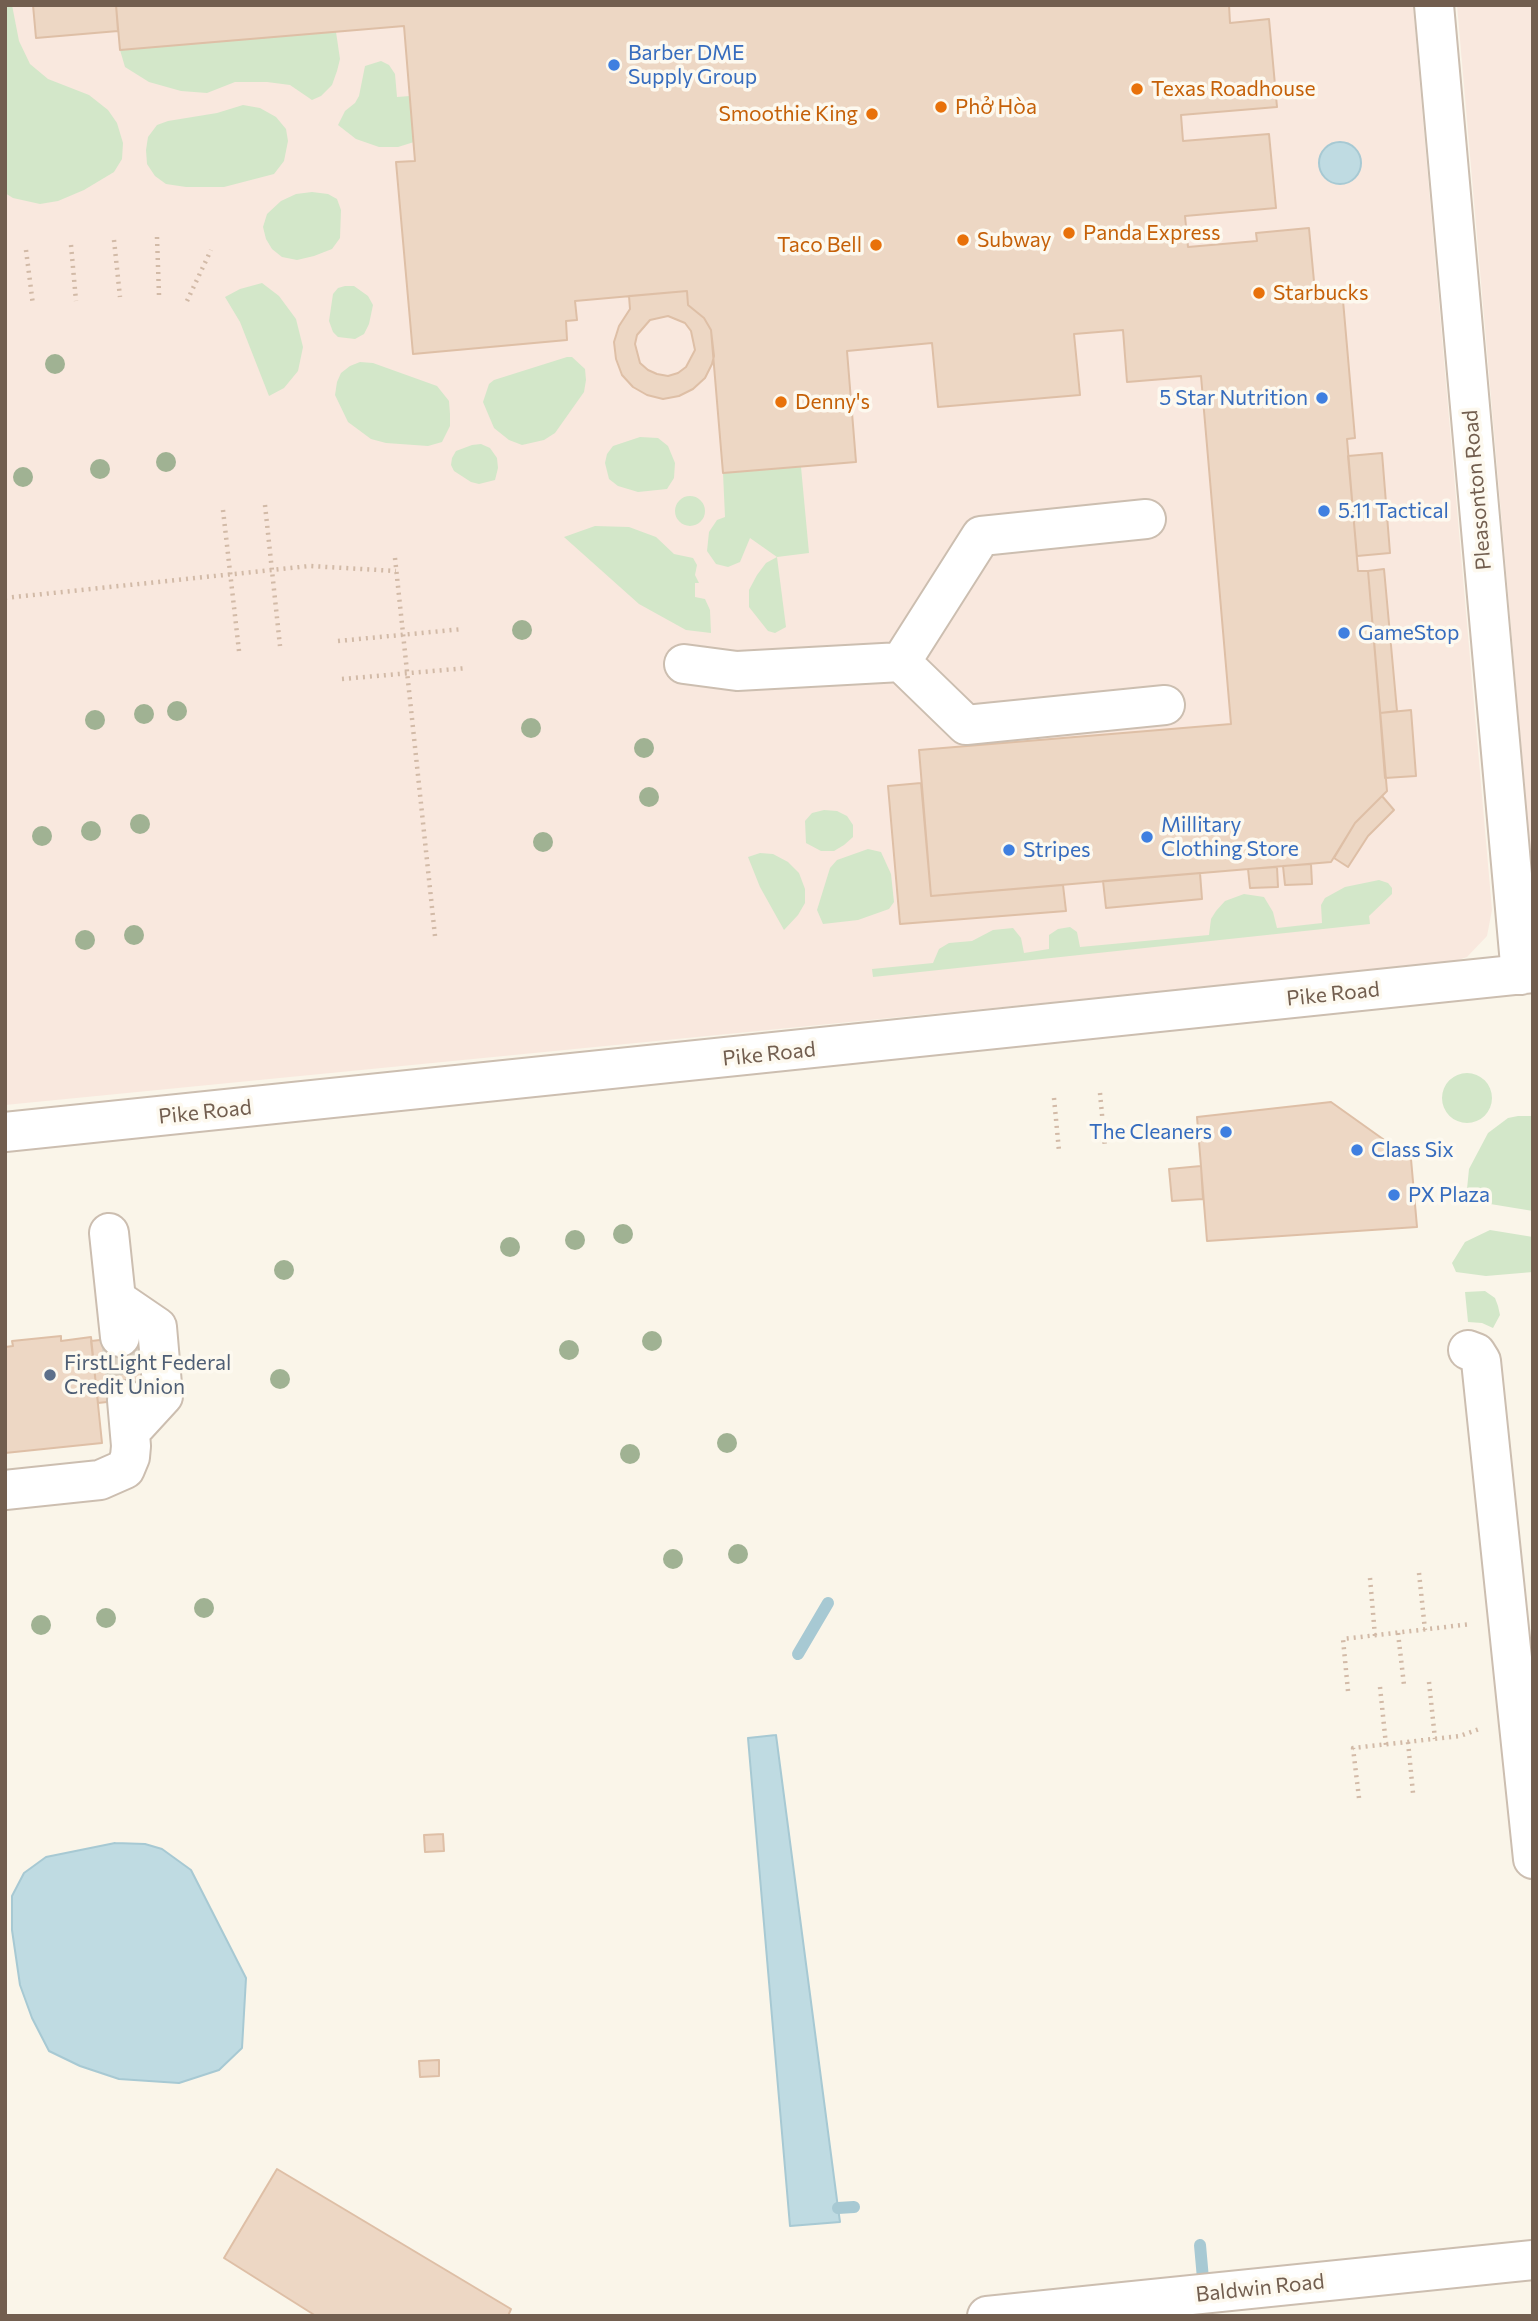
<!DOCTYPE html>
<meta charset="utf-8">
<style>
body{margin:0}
#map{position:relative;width:1538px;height:2321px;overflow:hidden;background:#faf5e9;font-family:Commissioner,sans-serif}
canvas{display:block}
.frame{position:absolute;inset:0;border:7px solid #725e4f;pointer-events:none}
</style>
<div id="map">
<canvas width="1538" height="2321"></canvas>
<div class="frame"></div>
</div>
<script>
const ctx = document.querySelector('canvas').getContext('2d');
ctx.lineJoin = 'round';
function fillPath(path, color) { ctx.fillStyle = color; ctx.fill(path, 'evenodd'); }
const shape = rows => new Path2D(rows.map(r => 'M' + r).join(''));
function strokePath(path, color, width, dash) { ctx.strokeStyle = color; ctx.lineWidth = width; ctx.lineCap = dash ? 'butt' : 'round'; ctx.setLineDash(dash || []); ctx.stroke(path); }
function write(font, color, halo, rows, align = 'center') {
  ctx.font = font + ' Commissioner,sans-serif'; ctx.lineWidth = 7; ctx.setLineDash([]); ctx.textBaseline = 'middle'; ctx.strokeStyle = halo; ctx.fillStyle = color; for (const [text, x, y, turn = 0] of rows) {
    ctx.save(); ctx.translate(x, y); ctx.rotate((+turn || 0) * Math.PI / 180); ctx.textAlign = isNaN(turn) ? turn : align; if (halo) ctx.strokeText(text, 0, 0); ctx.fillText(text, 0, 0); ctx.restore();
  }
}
fillPath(shape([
 [5,5,1413,5,1492,910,1487,936,1467,957,1450,963,5,1105],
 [1457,5,1533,5,1533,883]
]), '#f9e8de');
fillPath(shape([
 [5,5,12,5,19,41,30,64,48,79,89,95,108,110,117,123,123,143,122,159,114,172,84,190,58,201,40,204,13,198,5,193],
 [336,32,340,59,337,71,332,85,321,96,312,100,290,85,267,82,235,82,207,93,181,91,149,82,125,67,120,50],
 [381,61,389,65,395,74,397,97,410,96,414,142,398,147,379,147,356,139,338,125,345,111,355,103,359,96,365,66],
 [243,105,260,108,276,117,286,129,288,141,284,161,274,174,224,187,186,187,166,184,155,176,147,164,146,150,148,137,157,125,168,121,217,113],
 [312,192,328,194,337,199,341,210,340,238,332,249,314,256,297,260,282,257,272,249,266,239,263,227,267,214,281,201,296,194],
 [262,283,279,296,296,319,303,347,298,371,284,388,269,396,240,322,225,297,240,289],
 [345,286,354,286,368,296,373,305,369,324,364,334,355,339,338,337,333,332,329,321,333,294,338,288],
 [567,357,572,357,585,369,586,380,584,392,555,433,544,440,522,445,509,440,494,428,483,402,489,384,494,380],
 [360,362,373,363,437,386,449,401,450,414,450,426,442,442,428,446,386,443,371,439,348,422,335,395,337,382,341,373,350,366],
 [640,437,658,438,668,446,675,463,674,478,667,489,638,492,618,486,609,479,605,463,607,454,613,446],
 [481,444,490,448,497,458,498,468,495,480,479,484,471,482,454,471,451,465,452,458,456,451,472,445],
 [801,467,809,553,777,557,786,627,775,633,768,631,749,607,749,590,757,575,766,563,777,557,750,538,740,562,728,567,716,564,707,551,709,532,717,520,725,517,723,473],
 '675 511a15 15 0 1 1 30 0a15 15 0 1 1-30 0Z',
 [595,526,629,527,656,537,674,554,693,558,697,565,695,575,699,583,695,583,695,597,705,599,710,610,711,633,686,630,639,604,564,537],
 [824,810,837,811,847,816,853,825,853,837,844,845,834,851,821,851,806,843,805,821,812,813],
 [868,849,881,852,891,874,894,902,889,909,858,920,823,924,817,910,830,868,837,860],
 [760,853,773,854,788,862,799,873,805,889,805,903,798,915,784,930,760,887,748,857],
 [1379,880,1388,883,1392,888,1392,894,1369,916,1370,924,873,977,872,969,933,963,939,949,949,943,972,941,993,930,1013,928,1021,938,1024,953,1049,949,1049,935,1058,929,1070,927,1077,932,1080,947,1209,935,1211,919,1216,911,1225,901,1244,894,1264,897,1273,912,1277,928,1322,923,1321,905,1325,898,1345,887],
 '1442 1098a25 25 0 1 1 50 0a25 25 0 1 1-50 0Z',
 [1518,1116,1533,1116,1533,1211,1478,1202,1467,1189,1469,1169,1488,1133,1508,1118],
 [1490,1230,1533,1237,1533,1272,1486,1276,1456,1272,1452,1263,1465,1242],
 [1485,1291,1495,1298,1498,1306,1500,1315,1493,1328,1482,1323,1468,1322,1465,1292]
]), '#d3e7c9');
const water = shape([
 '1319 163a21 21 0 1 1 42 0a21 21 0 1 1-42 0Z',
 [776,1735,838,2208,840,2222,790,2226,748,1738,776,1735],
 [115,1843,145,1844,162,1849,191,1870,246,1978,242,2048,219,2070,179,2083,119,2079,80,2066,49,2051,32,2018,20,1985,12,1930,12,1896,24,1873,46,1857,115,1843]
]);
fillPath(water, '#bfdbe2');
strokePath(water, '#a7c9d3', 2);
strokePath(shape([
 [798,1654,828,1603],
 [838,2208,854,2207],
 [1200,2245,1204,2290]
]), '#a7c9d3', 12);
const building = shape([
 [33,5,116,5,118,31,36,38,33,5],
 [116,5,1229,5,1230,23,1269,19,1277,107,1181,115,1183,141,1269,134,1276,208,1185,216,1188,247,1257,241,1256,233,1309,228,1315,292,1342,289,1355,438,1347,439,1358,571,1368,571,1387,791,1355,823,1331,862,931,896,919,750,1231,724,1201,376,1127,382,1123,330,1074,334,1080,395,938,407,932,343,847,351,856,462,723,473,711,330,704,318,688,305,687,291,575,301,577,320,566,321,567,340,413,354,396,162,415,161,404,26,120,50,116,5],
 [687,291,688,305,704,318,711,330,714,356,712,364,705,378,693,389,679,396,663,399,647,395,633,387,622,375,616,359,614,342,619,326,630,309,629,296,687,291],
 [668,316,685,323,691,331,695,350,686,367,678,373,668,376,657,374,648,370,640,363,635,344,637,335,650,320,668,316],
 [1382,453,1390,553,1357,556,1348,456,1382,453],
 [1384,569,1397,711,1380,713,1368,571,1384,569],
 [1411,710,1416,776,1385,778,1380,713,1411,710],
 [921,783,931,896,1063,885,1066,911,900,924,888,786,921,783],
 [1382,796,1394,810,1368,836,1348,867,1334,858,1355,823,1382,796],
 [1311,864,1312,884,1285,885,1283,866,1311,864],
 [1277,867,1278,887,1250,888,1248,869,1277,867],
 [1200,873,1202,899,1106,908,1103,881,1200,873],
 [1331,1102,1411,1159,1417,1227,1207,1241,1197,1117,1331,1102],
 [1201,1166,1203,1199,1172,1201,1169,1169,1201,1166],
 [145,1335,152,1397,98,1403,91,1341,145,1335],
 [61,1336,61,1341,91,1337,102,1443,5,1453,5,1347,13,1346,12,1341,61,1336],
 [443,1834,444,1851,425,1852,424,1835,443,1834],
 [439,2060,439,2076,420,2077,419,2061,439,2060],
 [277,2169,511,2309,508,2316,316,2316,224,2258,277,2169]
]);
fillPath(building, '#edd7c4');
strokePath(building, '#debfa6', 2);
strokePath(shape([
 [120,1337,127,1400]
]), '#d8cfc2', 38, [38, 19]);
const minor = shape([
 [1434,5,1521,975],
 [901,662,966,725,1165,705],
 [684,664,737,671,901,662,981,536,1146,519],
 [5,1132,1533,973],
 [109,1233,120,1337],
 [116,1299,157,1327,163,1396,130,1432],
 [1468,1350,1476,1353,1481,1361,1533,1859],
 [5,1490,100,1480,125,1469,130,1457,131,1446,127,1400],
 [987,2316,1533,2260]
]);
strokePath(minor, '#ccbeb0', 42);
strokePath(shape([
 [157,237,159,295],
 [114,240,120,297],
 [71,245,76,301],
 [26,250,33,305],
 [187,301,211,250],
 [265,505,280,646],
 [223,510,239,651],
 [395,558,435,936],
 [5,598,310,566,396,571],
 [338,641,463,629],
 [342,679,467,668],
 [1100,1093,1105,1147],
 [1054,1098,1059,1151],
 [1419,1573,1425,1630],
 [1370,1578,1375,1636],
 [1398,1633,1404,1685],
 [1429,1682,1435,1739],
 [1380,1687,1386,1745],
 [1348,1691,1343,1639,1471,1624],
 [1408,1742,1413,1793],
 [1359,1798,1353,1748,1460,1736,1482,1728]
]), '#d2baa7', 4.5, [2, 5]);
strokePath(minor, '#fff', 38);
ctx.fillStyle = '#a0b293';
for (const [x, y] of [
 [55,364],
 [166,462],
 [100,469],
 [23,477],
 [522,630],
 [177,711],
 [144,714],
 [95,720],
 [531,728],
 [644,748],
 [649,797],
 [140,824],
 [91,831],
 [42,836],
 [543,842],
 [134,935],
 [85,940],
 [623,1234],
 [575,1240],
 [510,1247],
 [284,1270],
 [652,1341],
 [569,1350],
 [280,1379],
 [727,1443],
 [630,1454],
 [738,1554],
 [673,1559],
 [204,1608],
 [106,1618],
 [41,1625]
]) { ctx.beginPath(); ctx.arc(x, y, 10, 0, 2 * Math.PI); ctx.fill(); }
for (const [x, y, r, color] of [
 [614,65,7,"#3f7fe0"],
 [1137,89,7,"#e8710a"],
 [941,107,7,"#e8710a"],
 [872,114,7,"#e8710a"],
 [1069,233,7,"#e8710a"],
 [963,240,7,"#e8710a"],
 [876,245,7,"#e8710a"],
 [1259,293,7,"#e8710a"],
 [1322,398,7,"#3f7fe0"],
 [781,402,7,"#e8710a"],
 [1324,511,7,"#3f7fe0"],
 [1344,633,7,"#3f7fe0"],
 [1147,837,7,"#3f7fe0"],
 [1009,850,7,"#3f7fe0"],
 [1226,1132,7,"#3f7fe0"],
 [1357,1150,7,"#3f7fe0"],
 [1394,1195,7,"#3f7fe0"],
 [50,1375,7,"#5c6f8a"]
]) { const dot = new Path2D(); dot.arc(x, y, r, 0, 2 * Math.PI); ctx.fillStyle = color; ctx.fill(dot); strokePath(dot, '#fdf9ef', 2.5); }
write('21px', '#366cbe', '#fdf9ef', [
 ["Barber DME",628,53],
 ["Supply Group",628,77],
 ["5 Star Nutrition",1308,398,"right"],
 ["5.11 Tactical",1338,511],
 ["GameStop",1358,633],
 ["Millitary",1161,825],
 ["Clothing Store",1161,849],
 ["Stripes",1023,850],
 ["The Cleaners",1212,1132,"right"],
 ["Class Six",1371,1150],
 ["PX Plaza",1408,1195]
], 'left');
write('21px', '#c56008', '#fdf9ef', [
 ["Texas Roadhouse",1151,89],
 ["Phở Hòa",955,107],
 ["Smoothie King",858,114,"right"],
 ["Panda Express",1083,233],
 ["Subway",977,240],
 ["Taco Bell",862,245,"right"],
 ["Starbucks",1273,293],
 ["Denny's",795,402]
], 'left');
write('21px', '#725e4f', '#fdf9ef', [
 ["Pleasonton Road",1477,490,-95],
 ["Pike Road",1333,994,-6],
 ["Pike Road",769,1054,-6],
 ["Pike Road",205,1112,-6],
 ["Baldwin Road",1260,2288,-6]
]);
write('21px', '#4e5e75', '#fdf9ef', [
 ["FirstLight Federal",64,1363],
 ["Credit Union",64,1387]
], 'left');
</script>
